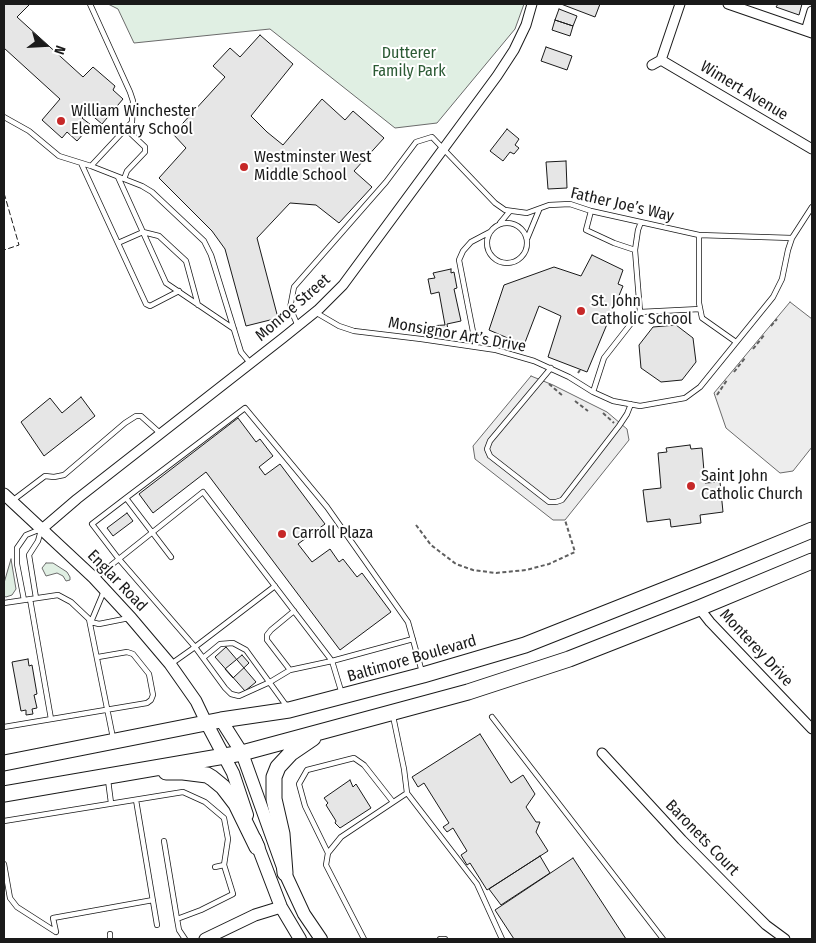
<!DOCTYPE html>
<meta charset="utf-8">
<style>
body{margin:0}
#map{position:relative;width:816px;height:943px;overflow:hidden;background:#fff;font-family:"Fira Sans Condensed",sans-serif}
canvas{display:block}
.frame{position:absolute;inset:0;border:5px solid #1a1a1a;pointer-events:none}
.north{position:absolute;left:20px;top:20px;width:50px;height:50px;-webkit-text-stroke:4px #fff;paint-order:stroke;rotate:109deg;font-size:14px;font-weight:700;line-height:20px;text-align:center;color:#1a1a1a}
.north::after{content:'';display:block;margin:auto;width:18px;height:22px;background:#1a1a1a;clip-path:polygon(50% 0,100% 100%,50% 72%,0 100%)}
</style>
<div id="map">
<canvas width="816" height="943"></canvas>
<div class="frame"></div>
<div class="north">N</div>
</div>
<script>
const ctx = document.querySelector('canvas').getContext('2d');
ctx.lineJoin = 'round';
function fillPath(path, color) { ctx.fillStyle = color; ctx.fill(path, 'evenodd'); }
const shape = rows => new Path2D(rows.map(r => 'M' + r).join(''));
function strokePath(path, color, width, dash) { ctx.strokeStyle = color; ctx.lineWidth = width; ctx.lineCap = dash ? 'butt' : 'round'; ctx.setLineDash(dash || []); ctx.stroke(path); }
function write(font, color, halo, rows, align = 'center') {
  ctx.font = font + ' "Fira Sans Condensed",sans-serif'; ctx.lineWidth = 4; ctx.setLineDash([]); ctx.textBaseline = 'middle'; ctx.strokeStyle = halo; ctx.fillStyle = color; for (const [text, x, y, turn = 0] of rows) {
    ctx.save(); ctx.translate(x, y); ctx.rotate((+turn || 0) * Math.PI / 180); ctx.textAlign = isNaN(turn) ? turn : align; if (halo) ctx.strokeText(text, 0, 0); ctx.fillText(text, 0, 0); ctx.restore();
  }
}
const green = shape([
 [108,4,524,4,515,29,437,123,395,128,270,29,134,43,118,9,108,4],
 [11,559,16,589,12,595,6,597,4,596,4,583,11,559],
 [46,563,53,563,67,572,70,577,70,580,66,581,63,576,57,573,46,576,42,568,46,563]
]);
fillPath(green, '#e0efe3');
strokePath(green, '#6a6a6a', 1);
const parking = shape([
 [790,302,812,319,812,447,793,471,780,473,726,428,714,393,790,302],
 [531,376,553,385,607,412,627,429,629,440,565,520,553,520,475,459,473,446,531,376]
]);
fillPath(parking, '#ededed');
strokePath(parking, '#6a6a6a', 1);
const building = shape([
 [4,4,28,4,29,5,17,17,83,77,93,67,115,86,113,90,123,99,102,124,88,112,82,118,91,125,77,141,67,132,62,138,42,120,60,99,4,48,4,4],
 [561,4,600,4,595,17,561,4],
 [778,4,802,4,799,15,776,7,778,4],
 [559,9,577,16,573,26,555,20,559,9],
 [555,20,573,26,570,36,552,30,555,20],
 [260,35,293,64,251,116,267,132,283,145,322,99,345,120,353,111,384,138,354,171,372,187,339,223,316,205,290,203,257,238,278,318,246,326,225,249,212,231,159,178,186,148,173,134,225,77,213,66,230,48,240,57,260,35],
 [546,47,572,56,567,70,541,61,546,47],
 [507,129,519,139,515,145,519,148,514,154,510,152,503,161,490,151,507,129],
 [566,161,567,188,548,189,546,162,566,161],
 [592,255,623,270,618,284,623,286,587,372,548,357,561,316,539,306,524,345,489,330,504,285,554,267,581,276,592,255],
 [451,269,451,273,454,272,457,288,454,289,461,321,447,324,449,336,428,338,427,326,445,325,439,292,431,294,428,279,435,278,433,273,451,269],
 [676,325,693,338,696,362,682,380,661,382,641,368,639,345,653,327,676,325],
 [81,397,95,416,44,456,21,422,50,398,62,413,81,397],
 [238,418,256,442,260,439,273,456,259,467,265,475,280,464,325,524,298,544,312,562,330,549,339,562,343,559,357,577,362,573,391,612,340,650,206,472,153,513,139,494,238,418],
 [690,445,691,449,702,448,705,483,720,482,723,512,700,515,701,523,671,527,670,519,647,522,643,490,661,488,658,453,667,452,666,448,690,445],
 [127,513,133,521,113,536,107,528,127,513],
 [226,647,256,682,245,691,215,657,226,647],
 [242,655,249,663,233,678,225,669,242,655],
 [28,659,29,666,32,665,37,694,34,695,37,708,32,709,33,714,26,715,26,710,21,711,12,662,28,659],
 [480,734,511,783,523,775,535,794,526,807,536,822,540,822,536,832,548,851,487,890,470,863,467,865,461,855,467,851,453,828,447,832,443,827,449,823,424,783,418,787,412,777,480,734],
 [350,780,353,787,356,784,371,808,340,828,335,823,336,821,326,805,328,803,324,798,350,780],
 [540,856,550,873,501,905,489,889,540,856],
 [573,858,626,939,514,939,495,910,573,858]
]);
fillPath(building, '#e6e6e6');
strokePath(building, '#1a1a1a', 1);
const service = shape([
 [4,117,29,131,59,156,91,166,132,122,133,101,130,92,90,4],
 [81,163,146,304,150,306,179,291],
 [91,166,142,186,152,192,204,241,211,255,241,352,251,364],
 [118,177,166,283,234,329],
 [124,179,127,171,145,152,145,147,126,129],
 [591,211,586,230,614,243,635,250],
 '487 243a20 20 0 1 1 40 0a20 20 0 1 1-40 0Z',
 [500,223,510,211],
 [699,235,699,303,702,318,736,342],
 [527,239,539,210],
 [118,243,143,232,159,236,186,261,198,305],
 [315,312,339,326,354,331,421,339,496,350,534,361,569,377,593,392,613,401,640,406,685,398,700,387,773,297,782,279,788,250,792,238,812,207],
 [640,312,700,309],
 [298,326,290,308,294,287,386,182,416,142,432,137,495,203,505,210,527,213,549,205,570,204,591,211,699,235,792,238],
 [476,347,459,260,463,251,471,242,490,232],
 [551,368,490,441,487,449,490,456,549,502,556,502,562,500,619,426,627,414,631,404],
 [593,392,604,358,640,312,635,250,638,230,641,222],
 [126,498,245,408,327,507,408,622,422,672],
 [12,501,45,476,54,477,64,475,125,423,136,416,141,416,161,434],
 [171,557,126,498,92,524,118,558,195,647,171,664],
 [95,578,203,492,332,661,342,694],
 [275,586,195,647,203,658,220,644,233,643,246,650,288,708],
 [36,598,29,555,38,541,41,530],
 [30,599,51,719],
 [24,600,17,564,17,548,26,535,41,529],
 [4,603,58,595,71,602,89,619,113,738],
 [91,622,99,624,129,618],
 [91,622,104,591],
 [203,658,225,688,231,694,239,696,270,682,290,670,332,661,413,639],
 [290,670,267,640,267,635,271,630,294,611],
 [393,716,404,769,407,793,477,884,502,939],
 [492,717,663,939],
 [4,727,147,703,151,700,153,695,149,674,133,654,127,652,98,657],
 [108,780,111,803],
 [136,800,157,925],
 [4,821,183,792,205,802,224,818,228,839,224,865,233,894,201,910,177,919],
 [164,841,177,919,179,930,185,939],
 [328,853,305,806,299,784,307,770,354,758,364,765,393,802],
 [4,864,10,898,17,907,56,932],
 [215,867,224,865],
 [56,932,53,918,153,900],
 [110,934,110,939],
 [364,939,326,865,328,853,341,837,407,793],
 [440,939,445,939]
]);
const minor = shape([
 [728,4,812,33],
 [806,31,812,11],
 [661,60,812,149],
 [652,65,661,60,680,4],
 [42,529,77,499,283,338,319,309,343,285,497,76,514,50,526,25,532,4],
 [699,608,710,622,812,729],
 [602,753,682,840,743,902,766,925,785,939]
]);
const tertiary = shape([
 [4,494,94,578,131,618,170,664,196,701,207,724],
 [205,939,255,915,281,907]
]);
const secondary = shape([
 [221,720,242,753,285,873,304,914,321,939],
 [207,724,233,773,247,815],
 [255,839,281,907,300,939]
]);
const trunk = shape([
 [4,763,221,720,289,710,423,675,525,645,717,569,812,530],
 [166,772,183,772,207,775,212,778,223,787,236,804,257,847],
 [4,794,242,753,468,692,569,659,699,608,812,561],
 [285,873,282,834,274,799,274,777,278,767,291,753,313,738]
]);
strokePath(service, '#1a1a1a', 6);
strokePath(minor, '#1a1a1a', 11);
strokePath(tertiary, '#1a1a1a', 13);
strokePath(secondary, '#1a1a1a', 14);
strokePath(trunk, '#1a1a1a', 17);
strokePath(shape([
 [771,326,777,319],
 [753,349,765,334],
 [734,372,745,358],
 [578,373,580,370],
 [549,384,563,396],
 [717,395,727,380],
 [575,401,588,411],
 [603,413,614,423],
 [416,525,431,545,456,564,473,570,496,573,526,570,549,564,575,552,565,520]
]), '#5f5f5f', 2, [4, 2.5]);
strokePath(service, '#fff', 4.5);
strokePath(minor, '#fff', 9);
strokePath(tertiary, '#fff', 11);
strokePath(secondary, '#fff', 12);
strokePath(trunk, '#fff', 15);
strokePath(shape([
 [4,193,19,245,4,250]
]), '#1a1a1a', 1, [6, 2.5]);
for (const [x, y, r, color] of [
 [61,121,5,"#c62828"],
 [244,167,5,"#c62828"],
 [581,311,5,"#c62828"],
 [691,486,5,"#c62828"],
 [282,534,5,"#c62828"]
]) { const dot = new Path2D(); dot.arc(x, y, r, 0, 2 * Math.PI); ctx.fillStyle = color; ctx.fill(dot); strokePath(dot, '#fff', 2); }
write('16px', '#2b5a34', '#fff', [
 ["Dutterer",409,54],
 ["Family Park",409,72]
]);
write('16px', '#1a1a1a', '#fff', [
 ["Wimert Avenue",744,91,31],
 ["Father Joe’s Way",622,205,13],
 ["Monroe Street",293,308,-41],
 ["Monsignor Art’s Drive",457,335,10],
 ["Englar Road",117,581,46],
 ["Monterey Drive",756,648,47],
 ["Baltimore Boulevard",412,659,-16],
 ["Baronets Court",702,838,46]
]);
write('16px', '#1a1a1a', '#fff', [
 ["William Winchester",71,112],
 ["Elementary School",71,130],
 ["Westminster West",254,158],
 ["Middle School",254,176],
 ["St. John",591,302],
 ["Catholic School",591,320],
 ["Saint John",701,477],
 ["Catholic Church",701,495],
 ["Carroll Plaza",292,534]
], 'left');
</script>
